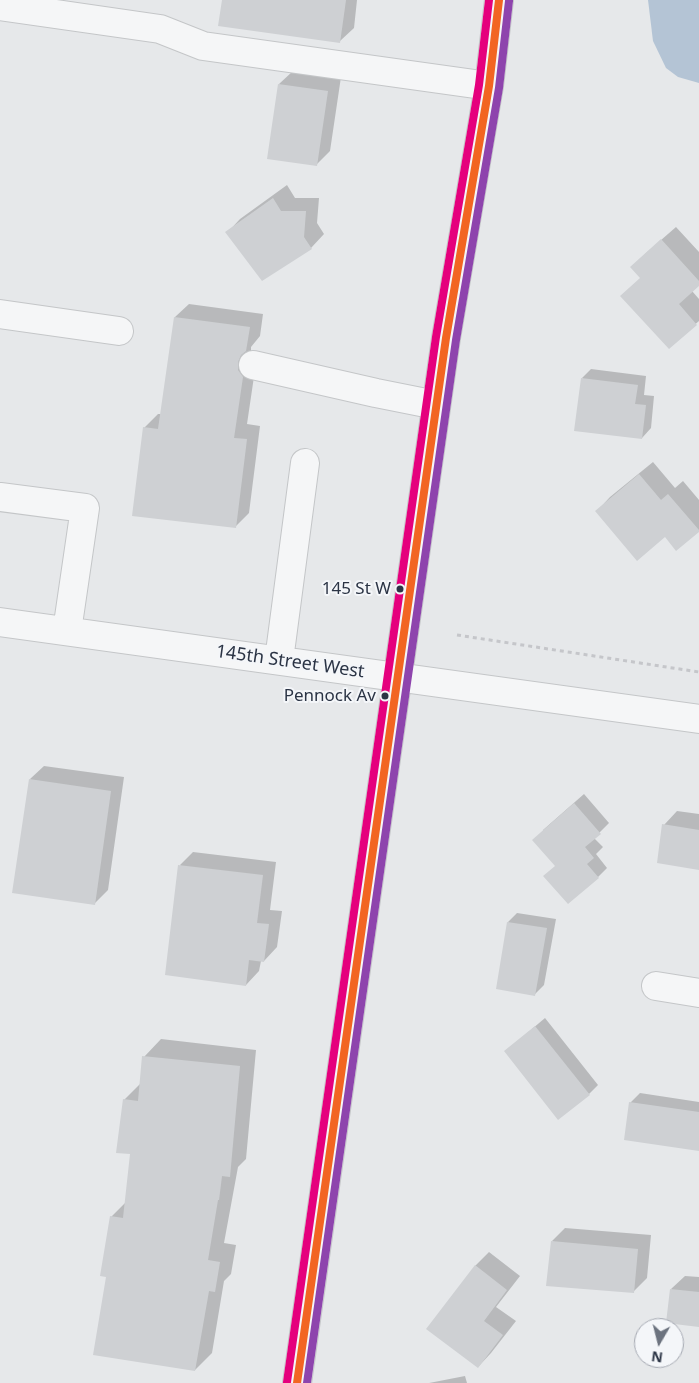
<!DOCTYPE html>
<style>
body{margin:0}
#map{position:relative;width:699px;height:1383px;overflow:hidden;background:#e6e8ea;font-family:"Noto Sans",sans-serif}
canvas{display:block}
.north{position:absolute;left:634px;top:1318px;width:50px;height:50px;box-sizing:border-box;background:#f4f6f9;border:1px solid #a4a8b1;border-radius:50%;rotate:188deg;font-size:14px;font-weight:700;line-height:20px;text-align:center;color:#2b3445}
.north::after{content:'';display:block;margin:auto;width:18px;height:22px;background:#6c737f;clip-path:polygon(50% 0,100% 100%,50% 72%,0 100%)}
</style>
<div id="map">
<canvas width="699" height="1383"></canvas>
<div class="north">N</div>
</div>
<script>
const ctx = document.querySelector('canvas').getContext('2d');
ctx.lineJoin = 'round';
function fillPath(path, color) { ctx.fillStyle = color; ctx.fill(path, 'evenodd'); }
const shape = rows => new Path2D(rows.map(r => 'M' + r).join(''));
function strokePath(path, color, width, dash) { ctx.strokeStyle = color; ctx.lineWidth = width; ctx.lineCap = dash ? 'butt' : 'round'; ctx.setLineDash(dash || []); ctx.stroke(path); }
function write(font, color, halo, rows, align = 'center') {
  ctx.font = font + ' "Noto Sans",sans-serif'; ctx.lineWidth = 4; ctx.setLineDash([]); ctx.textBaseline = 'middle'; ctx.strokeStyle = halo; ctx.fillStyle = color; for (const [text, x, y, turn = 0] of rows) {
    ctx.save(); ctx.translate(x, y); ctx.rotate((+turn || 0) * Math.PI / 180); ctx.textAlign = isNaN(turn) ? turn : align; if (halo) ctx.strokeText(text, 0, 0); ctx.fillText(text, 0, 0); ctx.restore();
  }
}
fillPath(shape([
 [648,0,699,0,699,83,678,77,666,68,653,41]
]), '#b4c4d5');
fillPath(shape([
 [223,0,357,0,354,28,340,41],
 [293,71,341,77,330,151,317,164,279,84],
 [287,185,295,198,319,198,317,223,324,234,311,248,227,233,240,219],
 [676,227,699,252,699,285,692,291,699,299,699,321,669,347,641,277,645,254],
 [189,304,263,314,260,336,251,347,251,356,256,363,247,424,260,426,249,513,235,527,144,428,158,414,161,414,175,317],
 [591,369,646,376,644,395,654,396,651,428,642,438,582,378],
 [653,462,675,488,683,481,699,500,699,531,665,535,597,511,610,497],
 [44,766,124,777,108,890,94,904,30,779],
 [584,794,609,823,594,838,603,847,596,854,607,868,598,877,556,865,543,830],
 [677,811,699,814,699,869,664,825],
 [193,852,276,862,270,910,282,911,277,947,264,961,261,961,259,971,246,985,180,865],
 [517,913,556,919,544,985,535,994,508,922],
 [545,1018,598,1085,589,1094,506,1051],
 [161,1039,256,1050,246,1159,238,1167,224,1243,236,1245,231,1274,224,1281,212,1353,195,1370,108,1276,111,1217,126,1202,131,1153,124,1100,141,1083,144,1057],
 [640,1093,699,1102,699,1150,630,1103],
 [565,1228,651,1235,647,1278,633,1292,552,1241],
 [489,1252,520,1276,496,1307,516,1321,491,1353,478,1367,475,1266],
 [685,1276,699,1277,699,1326,671,1289],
 [465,1376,467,1383,428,1383,429,1383]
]), '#0003');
fillPath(shape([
 [222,0,346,0,340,43,218,26],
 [278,84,328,91,317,166,267,159],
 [273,198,281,211,306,211,304,237,312,249,262,281,225,232],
 [661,239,699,281,699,286,679,304,697,325,669,349,620,296,640,278,630,267],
 [174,317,250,327,246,351,241,355,238,362,238,370,243,377,234,438,247,439,236,528,132,516,143,427,158,429],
 [581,378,638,385,635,404,646,405,642,439,574,431],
 [639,474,661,500,668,494,699,530,699,532,676,551,665,537,637,561,595,511],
 [29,779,111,791,95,905,12,893],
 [574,803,601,834,585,847,594,858,587,864,599,878,568,904,543,876,555,866,532,840],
 [662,824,699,830,699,870,657,863],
 [178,865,263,875,257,923,269,924,264,962,249,960,246,986,165,975],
 [507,922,547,928,535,996,496,989],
 [535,1026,590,1095,558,1120,504,1051],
 [142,1056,240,1066,230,1177,222,1176,219,1200,218,1200,208,1260,220,1262,215,1292,209,1291,195,1371,93,1355,106,1277,100,1276,110,1216,123,1218,130,1154,116,1153,123,1099,138,1101],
 [629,1102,699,1112,699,1151,624,1140],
 [551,1241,638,1249,634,1293,546,1286],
 [475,1265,507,1290,484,1321,503,1335,478,1368,426,1329],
 [670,1289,699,1292,699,1327,666,1323]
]), '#ced0d3');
const minor = shape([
 [0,6,160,29,203,46,489,86],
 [0,314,119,331],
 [253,365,376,393,436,405],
 [0,497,85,508,67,631],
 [0,622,699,719],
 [279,660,305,463],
 [656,986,699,993],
 [297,1383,446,338,489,86,499,0]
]);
strokePath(minor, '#c4c6c8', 30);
strokePath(shape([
 [457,635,699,672]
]), '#c5c6ca', 3, [4, 4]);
strokePath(minor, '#f5f6f7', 28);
strokePath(shape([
 [297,1383,446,338,489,86,499,0]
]), '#f26522', 8);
strokePath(shape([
 [307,1383,456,340,499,88,509,1]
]), '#8e44ad', 8);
strokePath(shape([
 [287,1382,436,337,479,85,489,0]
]), '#e5007d', 8);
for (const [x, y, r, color] of [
 [400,589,4.5,"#2b3445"],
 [385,696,4.5,"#2b3445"]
]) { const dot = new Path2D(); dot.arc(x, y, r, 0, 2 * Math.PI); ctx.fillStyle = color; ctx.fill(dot); strokePath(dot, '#f4f6f9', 2); }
write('17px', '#2b3445', '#f4f6f9', [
 ["145 St W",391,589],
 ["Pennock Av",376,696]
], 'right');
write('18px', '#2b3445', '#f4f6f9', [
 ["145th Street West",290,662,8]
]);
</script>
